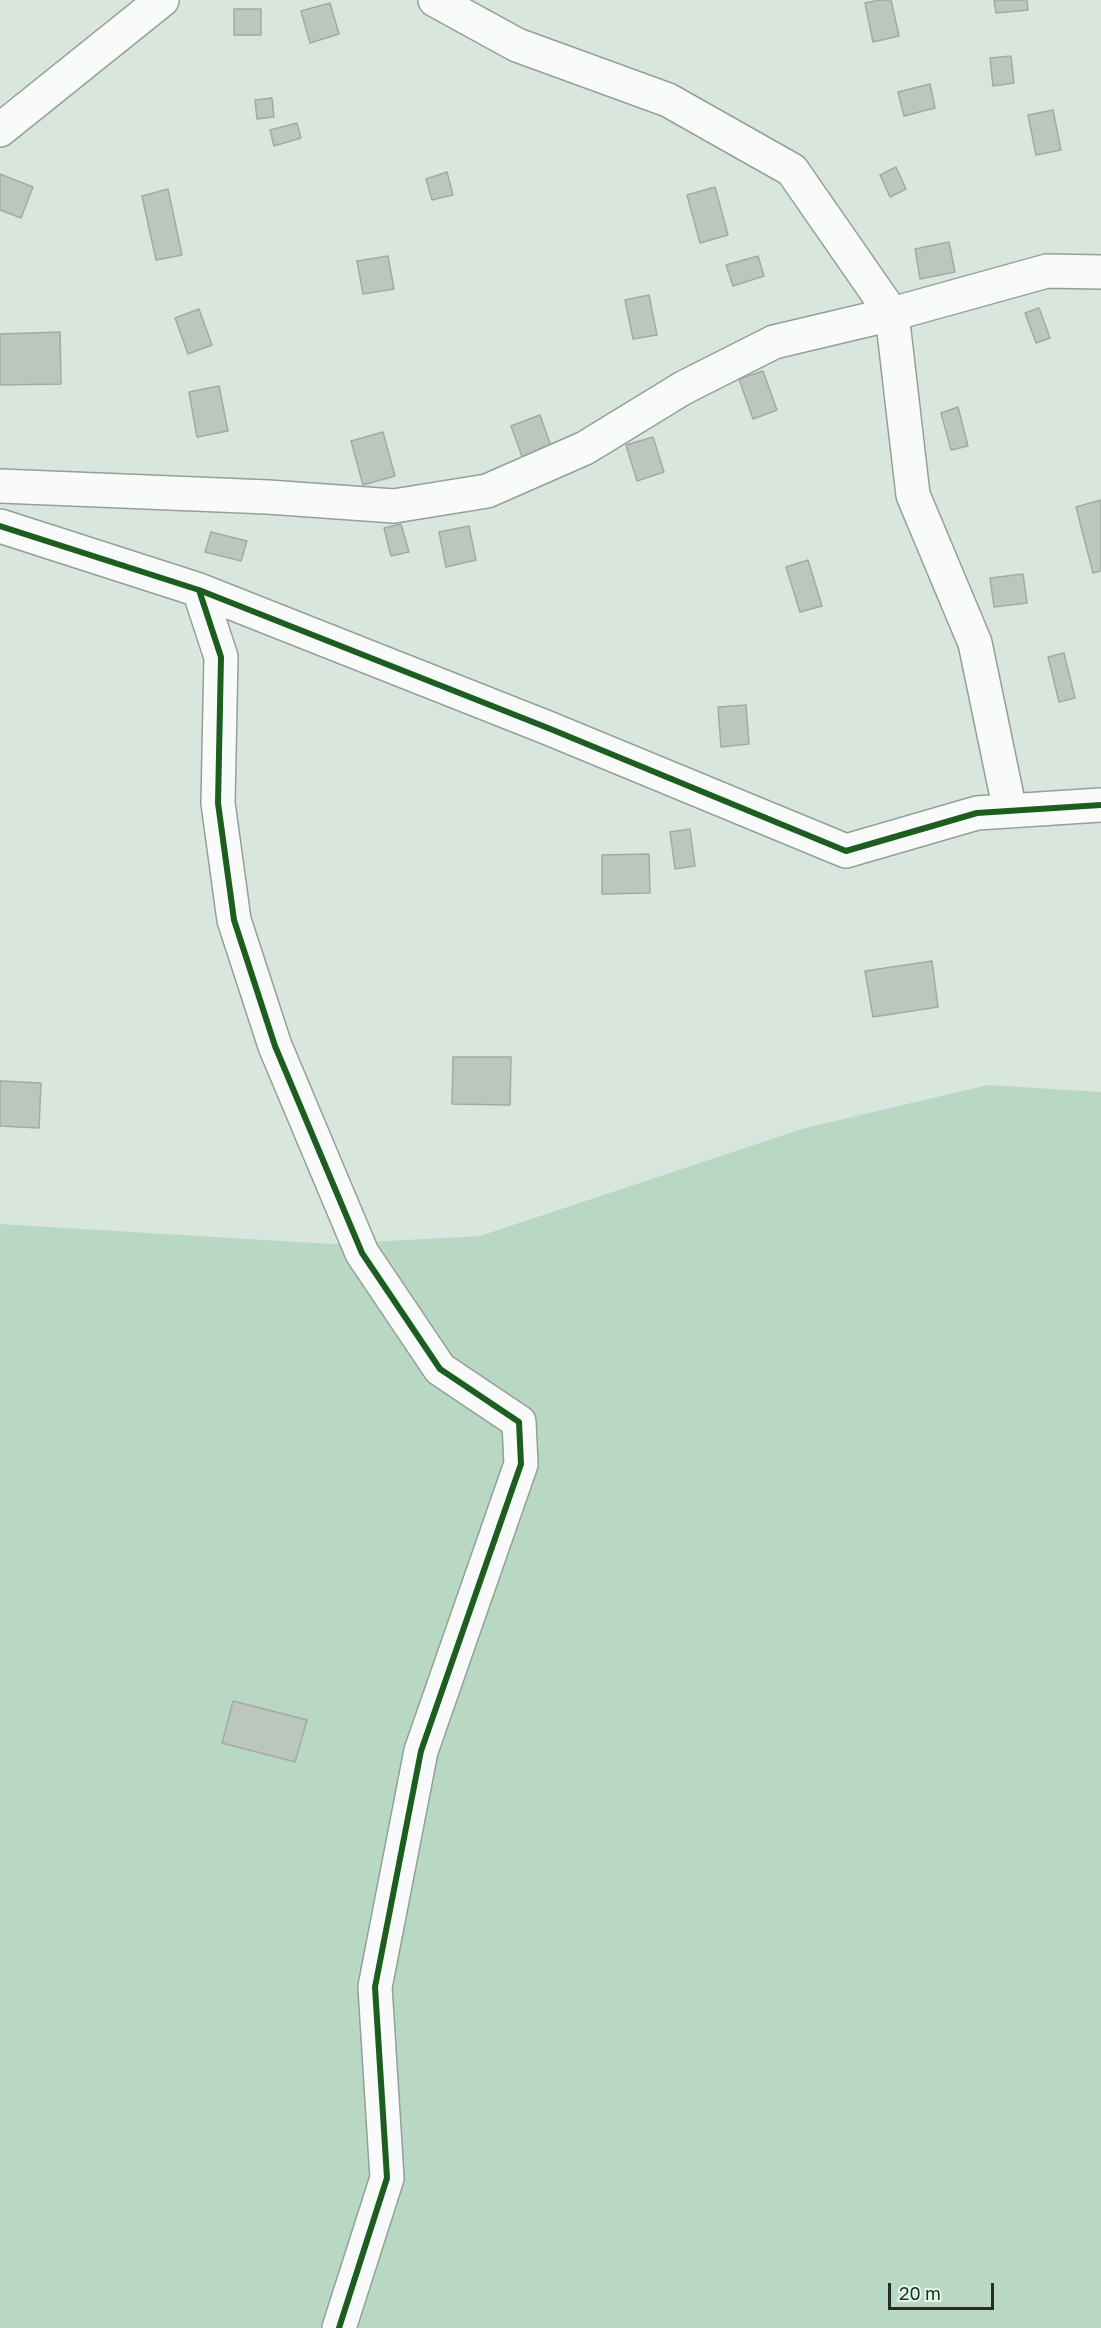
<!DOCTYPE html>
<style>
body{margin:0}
#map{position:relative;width:1101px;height:2328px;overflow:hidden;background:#d9e6dd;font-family:"Golos Text",sans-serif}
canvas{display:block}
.scale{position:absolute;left:888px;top:2283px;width:106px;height:27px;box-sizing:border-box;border:3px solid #242d27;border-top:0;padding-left:8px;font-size:18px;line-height:21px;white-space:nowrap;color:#242d27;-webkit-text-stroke:4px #e0fae8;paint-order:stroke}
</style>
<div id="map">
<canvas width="1101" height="2328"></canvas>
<div class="scale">20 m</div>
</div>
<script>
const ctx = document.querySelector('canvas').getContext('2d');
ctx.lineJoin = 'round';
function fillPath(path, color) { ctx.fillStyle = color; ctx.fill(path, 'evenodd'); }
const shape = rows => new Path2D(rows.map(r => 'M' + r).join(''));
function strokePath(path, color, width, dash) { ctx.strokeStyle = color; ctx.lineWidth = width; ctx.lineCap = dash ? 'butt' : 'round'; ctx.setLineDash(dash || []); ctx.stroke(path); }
fillPath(shape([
 [988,1085,1101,1092,1101,2328,0,2328,0,1224,331,1244,480,1236,805,1128]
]), '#b9d8c3');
const building = shape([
 [880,0,891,0,899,36,873,42,865,3,880,0],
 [994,0,1027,0,1028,10,996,13,994,0],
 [330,3,339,34,310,43,301,11,330,3],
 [234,9,261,9,261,35,234,35,234,9],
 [1011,56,1014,83,993,86,990,58,1011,56],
 [930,84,935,108,904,116,898,92,930,84],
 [272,98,274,117,257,119,255,100,272,98],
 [1053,110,1061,150,1036,155,1028,115,1053,110],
 [297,123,301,138,274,146,270,130,297,123],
 [896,167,906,189,890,197,880,175,896,167],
 [447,172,453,195,432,200,426,179,447,172],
 [0,174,33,187,21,218,0,210,0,174],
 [715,187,728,235,700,243,687,195,715,187],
 [168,189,182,255,156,260,142,196,168,189],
 [949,242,955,272,920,279,915,249,949,242],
 [388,256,394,289,363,294,357,261,388,256],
 [758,256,764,276,733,286,726,265,758,256],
 [649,295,657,335,633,339,625,300,649,295],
 [1039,308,1050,338,1036,343,1025,313,1039,308],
 [199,309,212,345,188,354,175,318,199,309],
 [60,332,61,384,0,385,0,334,60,332],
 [763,371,777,410,753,419,739,379,763,371],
 [219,386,228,431,197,437,189,392,219,386],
 [958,407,968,446,951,450,941,413,958,407],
 [540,415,552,449,523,459,511,426,540,415],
 [383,432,395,476,363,485,351,441,383,432],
 [653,437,664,472,637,481,626,445,653,437],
 [1101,500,1101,571,1093,573,1076,507,1101,500],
 [401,524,409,552,391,556,384,528,401,524],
 [469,526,476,560,446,567,439,532,469,526],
 [211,532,247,541,241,561,205,552,211,532],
 [808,560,822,606,800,612,786,567,808,560],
 [1023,574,1027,603,994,607,990,578,1023,574],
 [1064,653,1075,698,1059,702,1048,657,1064,653],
 [746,705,749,744,721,747,718,707,746,705],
 [690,829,695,866,675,869,670,832,690,829],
 [649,854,650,893,602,894,602,855,649,854],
 [932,961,938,1007,873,1017,865,971,932,961],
 [453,1057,511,1057,510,1105,452,1104,453,1057],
 [0,1081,41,1083,39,1128,0,1126,0,1081],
 [233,1701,307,1720,295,1762,222,1743,233,1701]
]);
fillPath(building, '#bcc6bf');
strokePath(building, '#a0aba3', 1.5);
const street = shape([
 [435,0,517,45,668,100,792,170,892,314,913,495,975,643,1010,811],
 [0,130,162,0],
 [0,486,268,497,394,506,487,491,585,448,683,388,774,342,892,314,1047,271,1101,272],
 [0,526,199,590,548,728,846,851,977,813,1101,805],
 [199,590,221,657,218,803,234,920,275,1046,362,1253,440,1369,519,1422,521,1464,421,1751,375,1987,387,2178,339,2328]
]);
strokePath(street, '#949f98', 36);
strokePath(street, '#f9fbfa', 33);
strokePath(shape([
 [0,526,199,590,548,728,846,851,977,813,1101,805],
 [199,590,221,657,218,803,234,920,275,1046,362,1253,440,1369,519,1422,521,1464,421,1751,375,1987,387,2178,339,2328]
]), '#1b5e20', 6);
</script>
